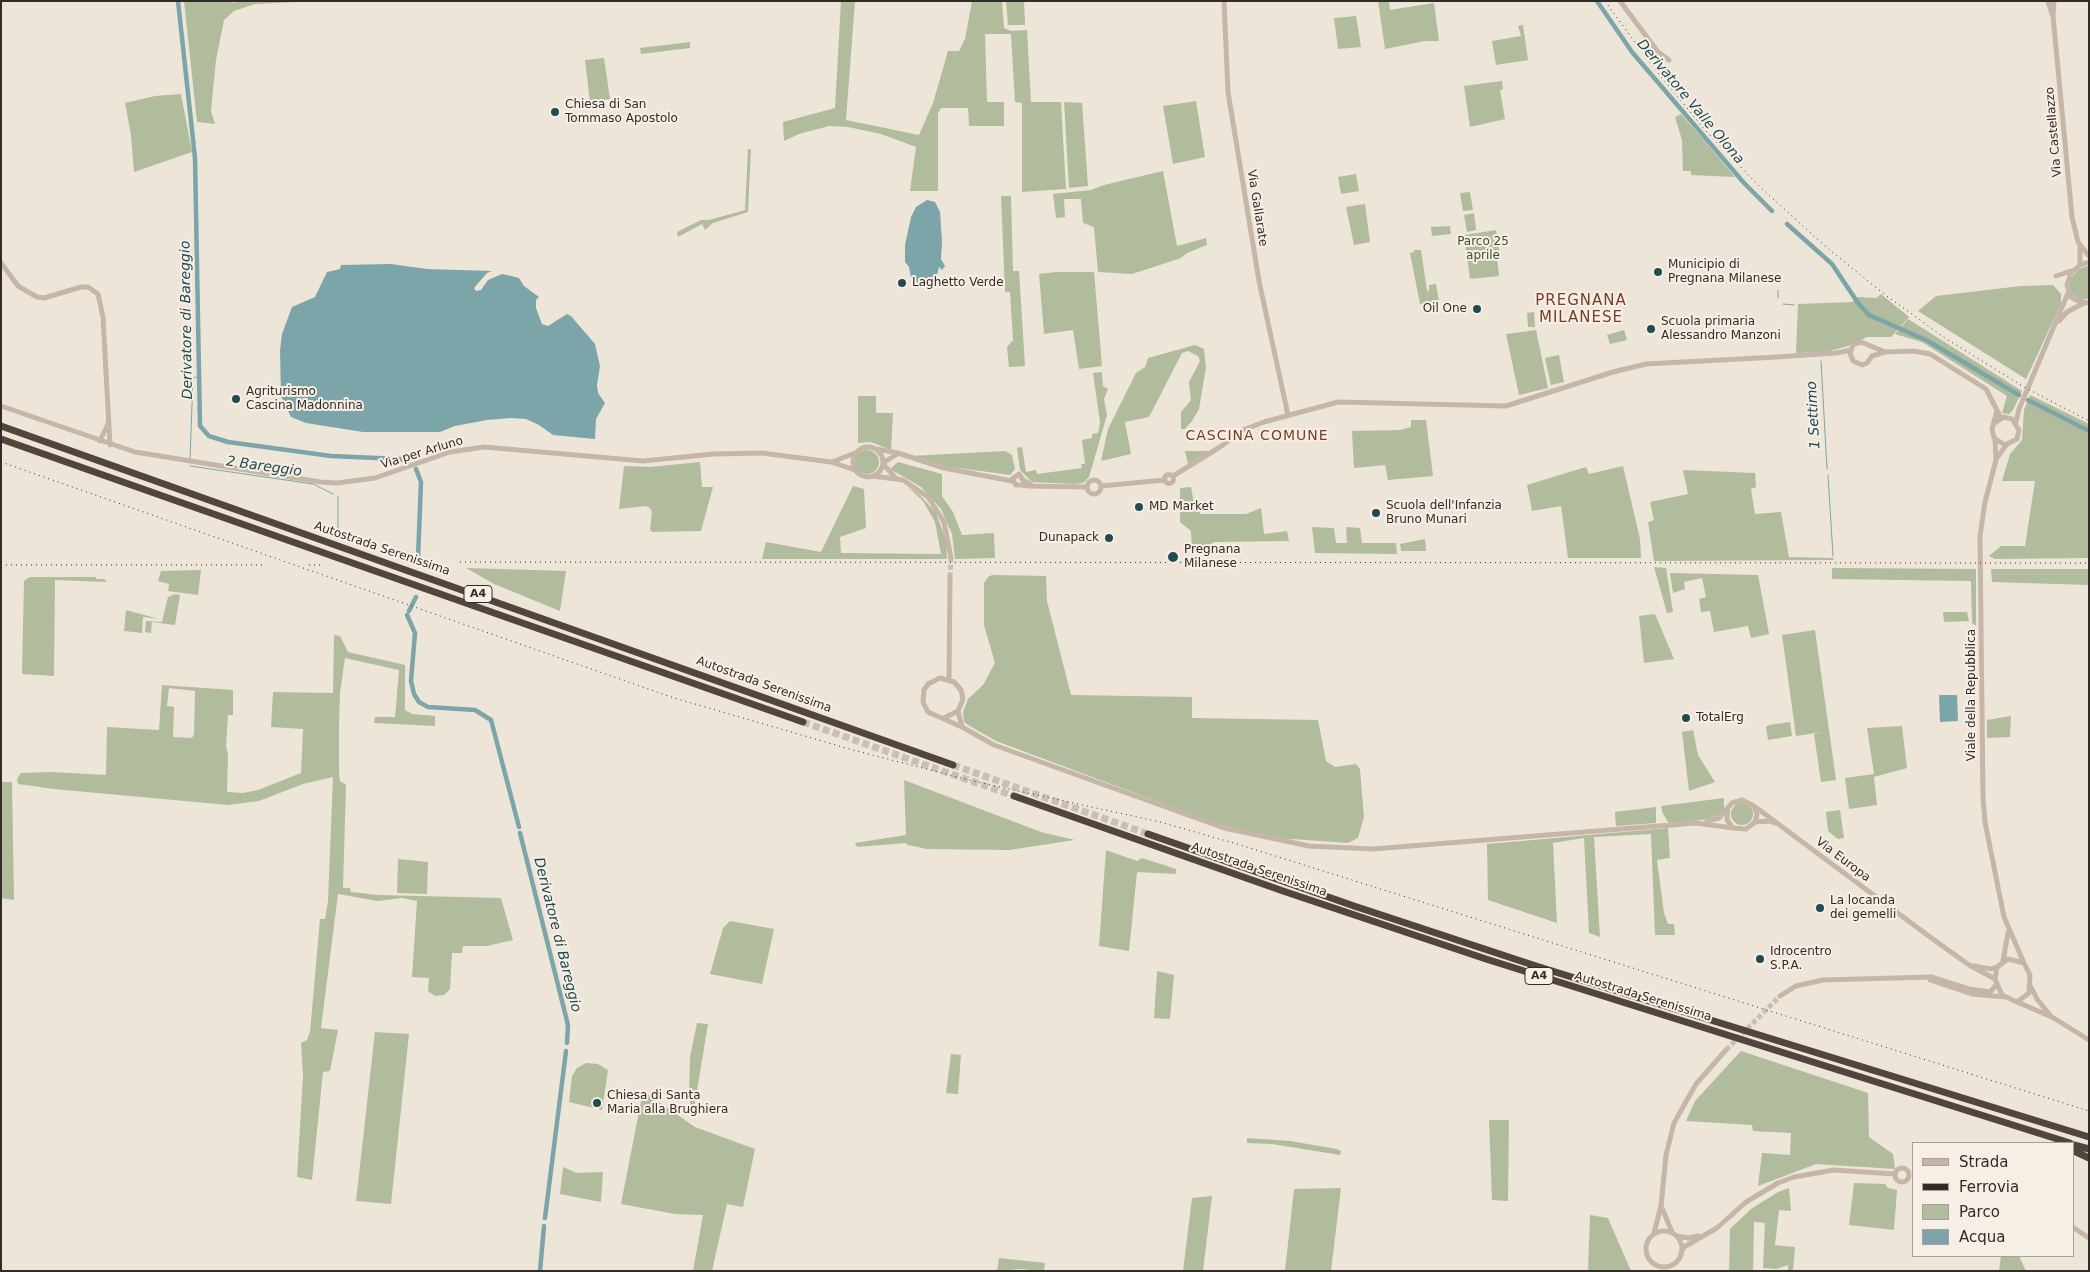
<!DOCTYPE html>
<style>
body{margin:0}
#map{position:relative;width:2090px;height:1272px;overflow:hidden;background:#eee5d9;font-family:"DejaVu Sans",sans-serif}
canvas{display:block}
.frame{position:absolute;inset:0;border:2px solid #322b27;pointer-events:none}
.legend{position:absolute;left:1912px;top:1142px;width:162px;height:115px;box-sizing:border-box;background:#f7efe5;border:1px solid #a8a199;margin:0;padding:6px 9px;list-style:none;font-size:15px;color:#322b27}
.legend li{display:flex;align-items:center;gap:10px;height:25px}
.legend b{width:25px;border:1px solid #a8a199}
</style>
<div id="map">
<canvas width="2090" height="1272"></canvas>
<div class="frame"></div>
<ul class="legend">
<li><b style="height:6px;background:#c5b6a7"></b>Strada</li>
<li><b style="height:6px;background:#322b27"></b>Ferrovia</li>
<li><b style="height:14px;background:#b0bc9b"></b>Parco</li>
<li><b style="height:14px;background:#7ba5a9"></b>Acqua</li>
</ul>
</div>
<script>
const ctx = document.querySelector('canvas').getContext('2d');
ctx.lineJoin = 'round';
function fillPath(path, color) { ctx.fillStyle = color; ctx.fill(path, 'evenodd'); }
const shape = rows => new Path2D(rows.map(r => 'M' + r).join(''));
function strokePath(path, color, width, dash) { ctx.strokeStyle = color; ctx.lineWidth = width; ctx.lineCap = dash ? 'butt' : 'round'; ctx.setLineDash(dash || []); ctx.stroke(path); }
function write(font, color, halo, rows, align = 'center') {
  ctx.font = font + ' "DejaVu Sans",sans-serif'; ctx.lineWidth = 4; ctx.setLineDash([]); ctx.textBaseline = 'middle'; ctx.strokeStyle = halo; ctx.fillStyle = color; for (const [text, x, y, turn = 0] of rows) {
    ctx.save(); ctx.translate(x, y); ctx.rotate((+turn || 0) * Math.PI / 180); ctx.textAlign = isNaN(turn) ? turn : align; if (halo) ctx.strokeText(text, 0, 0); ctx.fillText(text, 0, 0); ctx.restore();
  }
}
fillPath(shape([
 [184,1,233,1,233,3,241,1,317,1,255,4,234,11,224,20,216,60,212,100,211,111,215,124,197,122],
 [841,1,855,1,846,120,919,135,933,103,948,51,959,51,965,39,972,1,1002,1,1004,28,1011,31,1027,30,1031,102,1061,102,1066,189,1022,192,1022,103,1015,102,1011,34,985,34,987,102,1004,102,1004,126,969,126,968,108,941,108,938,113,938,191,910,191,916,147,881,134,848,127,829,126,799,134,784,141,783,122,835,108],
 [1006,1,1024,1,1025,25,1008,25],
 [1378,1,1389,1,1390,10,1434,3,1439,41,1425,41,1385,49],
 [1356,16,1361,47,1338,49,1334,18],
 [1523,25,1528,60,1496,65,1492,41,1521,36,1518,26],
 [690,42,690,48,641,54,640,48],
 [604,58,610,99,590,102,585,60],
 [1502,81,1503,89,1500,90,1505,119,1470,127,1464,86],
 [181,94,192,152,134,172,131,135,125,103,155,96],
 [1196,101,1205,157,1173,164,1163,106],
 [1064,102,1082,103,1088,186,1069,188],
 [1681,114,1703,139,1735,177,1691,175,1691,171,1683,171,1682,140,1675,117],
 [748,149,751,149,748,212,713,223,705,230,702,224,678,237,677,232,701,220,709,220,745,210],
 [1163,171,1177,246,1206,238,1207,245,1187,253,1181,258,1132,274,1098,272,1094,227,1083,223,1081,199,1064,199,1065,217,1056,218,1053,194,1091,190,1104,185],
 [1356,174,1359,191,1341,194,1338,177],
 [1470,192,1473,210,1463,211,1460,193],
 [1001,196,1011,196,1013,271,1019,271,1025,366,1009,367,1007,347,1013,340,1010,292,1005,292],
 [1365,204,1370,242,1354,245,1346,207],
 [1474,213,1476,230,1467,232,1464,215],
 [1450,226,1451,234,1432,236,1431,227],
 [1496,230,1500,255,1497,256,1499,276,1470,279,1464,235],
 [1414,250,1421,250,1427,291,1429,291,1429,285,1436,284,1439,301,1420,304,1410,253,1414,252],
 [2089,265,2089,299,2079,299,2072,294,2069,285,2071,278,2079,269],
 [1056,272,1094,272,1102,366,1079,369,1073,330,1044,334,1039,274],
 [2053,285,2061,294,2061,304,2026,379,1918,311,1936,296,2021,286],
 [1881,294,1909,317,1891,337,1867,337,1848,346,1826,352,1796,353,1798,304,1852,302,1858,297,1877,298],
 [1534,312,1535,327,1528,327,1527,313],
 [1908,319,2022,391,2013,410,2009,414,2002,413,2007,396,1922,342,1895,334],
 [1536,330,1548,388,1519,395,1506,334],
 [1624,330,1627,340,1610,344,1607,335],
 [1195,345,1204,349,1206,367,1199,409,1192,421,1185,429,1181,429,1181,412,1191,400,1189,382,1200,361,1198,356,1188,351,1182,353,1149,417,1125,422,1131,454,1101,461,1108,429,1136,373,1145,367,1148,358],
 [1559,355,1564,382,1551,385,1545,358],
 [1102,372,1103,386,1108,389,1104,399,1107,415,1089,477,1083,483,1074,484,1032,482,1020,470,1017,448,1022,447,1026,472,1036,470,1037,474,1082,468,1081,464,1085,464,1082,440,1092,438,1092,434,1098,433,1100,422,1093,373],
 [2030,395,2089,424,2089,558,1995,559,1989,556,2001,546,2025,546,2035,481,2002,481,2010,454,2022,440,2024,410],
 [858,396,876,396,876,413,893,413,891,450,871,442,858,443],
 [1411,420,1426,420,1433,476,1388,480,1385,465,1354,468,1352,431,1400,430,1411,427],
 '855 462a12 12 0 1 1 24 0a12 12 0 1 1-24 0Z',
 [1005,451,1012,455,1015,469,1010,475,944,466,911,456],
 [1185,451,1209,451,1188,464],
 [700,462,702,487,713,487,701,531,652,532,650,529,652,512,650,508,646,506,619,509,624,466,650,467],
 [898,462,942,474,942,496,953,512,962,535,994,533,995,558,955,559,952,534,941,509,921,487,890,469],
 [1623,466,1640,539,1641,558,1568,558,1561,506,1532,511,1527,485,1586,467,1589,474],
 [1683,470,1755,473,1756,487,1751,489,1755,514,1781,512,1789,557,1833,558,1834,560,1654,561,1648,522,1654,520,1650,502,1688,494],
 [853,486,864,489,866,528,840,537,841,553,941,554,935,522,923,501,908,487,920,495,936,513,946,540,947,559,762,559,766,542,821,552],
 [1191,487,1194,503,1200,508,1200,514,1246,514,1261,508,1264,534,1287,531,1289,541,1214,542,1202,550,1192,549,1191,531,1180,522,1180,488],
 [1312,527,1334,528,1336,543,1347,543,1346,527,1360,528,1362,543,1396,543,1397,554,1315,553],
 [1425,539,1426,551,1401,551,1400,544],
 [1654,567,1666,568,1673,612,1667,613],
 [466,568,566,571,560,611,494,584],
 [1832,568,1976,569,1976,626,1972,623,1971,581,1832,579],
 [1991,569,2089,569,2089,585,1992,582],
 [201,570,198,595,168,591,169,584,158,581,161,571],
 [1670,573,1758,575,1769,634,1751,638,1748,626,1714,632,1710,611,1701,612,1699,599,1706,597,1702,578,1684,582,1685,589,1673,593],
 [992,575,1046,576,1047,601,1071,695,1192,697,1192,718,1318,720,1326,761,1335,767,1356,764,1360,769,1364,817,1358,838,1348,843,1277,838,1246,832,1215,823,996,741,968,725,964,722,963,712,968,699,983,685,995,663,984,625,984,583,988,577],
 [30,577,96,577,96,579,104,579,107,582,55,580,54,676,22,674,24,581],
 [175,594,180,595,175,625,152,622,151,633,145,632,146,621,162,622,168,597],
 [126,610,159,619,143,617,142,633,124,631],
 [1943,612,1967,612,1969,621,1944,622],
 [1655,614,1674,659,1644,663,1639,616],
 [1815,630,1836,780,1821,782,1814,734,1822,732,1796,736,1782,635],
 [334,635,340,636,348,652,405,665,405,710,412,714,435,716,435,726,374,723,375,717,395,717,399,670,345,658,340,693,339,723,339,774,340,781,346,785,343,888,350,888,351,892,379,895,501,898,513,940,487,946,463,946,462,953,452,953,450,989,444,995,435,996,428,991,429,978,412,977,417,901,402,898,377,901,338,894,321,1028,338,1030,330,1071,323,1072,312,1180,297,1177,303,1076,301,1043,307,1040,310,1032,320,919,325,919,328,901,333,777,303,784,259,801,228,805,54,789,18,784,17,779,21,773,51,772,106,775,107,727,159,730,162,685,233,690,233,715,228,715,226,746,228,755,227,792,243,793,258,790,301,773,303,729,271,727,273,692,333,693],
 [169,688,195,691,194,734,192,738,173,737,174,707,167,706],
 [2011,716,2010,737,1987,738,1987,720],
 [1790,722,1792,736,1768,740,1766,727,1769,725],
 [1902,726,1907,768,1874,777,1877,805,1849,809,1845,778,1874,774,1867,728],
 [1693,730,1698,755,1715,782,1689,791,1682,732],
 [904,780,1041,832,1075,840,1009,850,927,849,908,845,906,843,857,847,855,843,906,835],
 [1,782,12,782,14,900,1,898],
 [1724,798,1724,809,1719,815,1702,820,1669,823,1663,814,1661,806],
 '1731 814a11 11 0 1 1 22 0a11 11 0 1 1-22 0Z',
 [1656,807,1656,823,1616,826,1615,812],
 [1840,810,1844,838,1838,839,1828,831,1826,812],
 [1668,828,1670,858,1657,860,1664,913,1668,924,1674,924,1675,935,1655,935,1651,834,1594,837,1600,937,1589,933,1584,838,1553,843,1557,923,1488,900,1487,844],
 [1106,850,1137,861,1142,858,1176,869,1176,874,1137,872,1129,951,1099,946],
 [398,859,428,862,427,894,397,893],
 [730,921,774,929,762,984,710,974,723,928],
 [1157,971,1174,975,1170,1019,1154,1018],
 [697,1023,708,1024,694,1109,697,1114,691,1108,689,1094,690,1057],
 [375,1032,409,1034,391,1204,356,1201],
 [1741,1051,1868,1093,1869,1137,1893,1154,1895,1169,1816,1164,1758,1186,1762,1153,1790,1155,1791,1133,1753,1131,1752,1125,1686,1121,1695,1101],
 [951,1054,961,1055,958,1094,946,1093],
 [586,1063,598,1064,608,1070,602,1110,569,1102,572,1076,577,1068],
 [643,1091,695,1127,755,1149,743,1207,727,1204,712,1271,693,1271,703,1215,675,1214,621,1204],
 [1489,1120,1509,1120,1508,1201,1492,1200],
 [1247,1138,1290,1141,1337,1149,1341,1151,1340,1155,1272,1144,1247,1143],
 [563,1167,577,1173,603,1172,601,1202,560,1194],
 [1854,1183,1885,1184,1888,1188,1897,1190,1894,1230,1849,1225],
 [1341,1188,1331,1271,1285,1271,1294,1189],
 [1789,1188,1791,1211,1779,1210,1775,1245,1795,1247,1793,1271,1788,1271,1788,1265,1776,1269,1763,1268,1765,1223,1754,1222,1753,1271,1729,1271,1730,1229,1751,1209,1778,1192],
 [1212,1196,1203,1271,1183,1271,1192,1198],
 [1590,1215,1608,1218,1631,1271,1588,1271],
 [2001,1256,2019,1256,2026,1271,1999,1271],
 [999,1258,1045,1263,1044,1271,1021,1269,997,1271]
]), '#b0bc9b');
fillPath(shape([
 [927,200,935,202,940,212,942,242,941,259,945,266,942,270,939,267,936,280,939,282,934,284,931,280,918,283,911,278,909,267,905,262,905,245,911,217,916,207],
 [391,264,427,269,492,271,487,273,474,288,476,291,481,290,488,280,502,274,511,276,519,278,524,286,539,297,536,300,536,308,542,324,548,326,567,314,571,316,595,344,600,366,597,385,598,393,605,403,596,419,595,439,553,435,539,425,526,419,511,418,487,420,455,426,440,432,363,432,306,423,291,417,281,396,280,350,282,334,292,307,315,297,327,272,340,269,341,265],
 [1939,695,1957,695,1958,721,1940,722]
]), '#7ba5a9');
strokePath(shape([
 [1778,290,1778,298],
 [1783,304,1794,305],
 [1821,361,1827,469],
 [190,459,193,378,198,377],
 [190,466,313,484,333,494],
 [1828,475,1833,556],
 [338,496,338,529]
]), '#7ba5a9', 1);
strokePath(shape([
 [178,1,195,158,200,426,209,436,228,442,331,456,399,459,408,461],
 [1597,1,1632,52,1744,183,1772,211],
 [1787,224,1832,264,1858,303,1869,315,1928,341,2019,395],
 [2028,400,2089,431],
 [416,469,421,482,418,558],
 [409,611,416,597],
 [407,615,415,633,411,681,414,694,419,702,428,707,475,710,491,720,519,827],
 [520,833,568,1025,567,1043],
 [545,1218,566,1051],
 [540,1271,544,1226]
]), '#7ba5a9', 4.5);
strokePath(shape([
 [950,577,951,558],
 [1726,1050,1780,996]
]), '#c8c0b5', 5, [5, 2.5]);
strokePath(shape([
 [803,722,1014,796],
 [953,765,1148,834]
]), '#c8c0b5', 7, [7, 3.5]);
strokePath(shape([
 [1224,1,1228,92,1259,281,1288,415],
 [1620,1,1658,52,1669,60],
 [2048,1,2052,14],
 [2054,1,2053,16,2072,217,2078,242,2089,256],
 [2089,262,2080,265,2071,273,2067,285,2071,297,2078,301,2089,303],
 [1,263,18,286,37,297,44,298,81,287,88,287,98,294,103,317,110,445],
 [2080,265,2080,248],
 [2056,276,2071,271],
 [2059,321,2067,312,2084,303],
 [1885,352,1861,342,1853,345,1850,353,1853,361,1862,365,1867,363,1872,356,1885,352,1913,351,1930,354,1986,389,2001,418],
 [1,406,135,452,320,482,337,483,375,478,450,452,484,447,643,461,714,454,762,453,831,462,855,470],
 [2016,422,2019,409,2068,293],
 [1994,423,2004,417,2012,419,2019,430,2017,439,2005,445,1994,438,1992,429,1997,411],
 [1995,440,1996,460,1985,502,1980,536,1983,798,1985,822,2004,917,2024,963],
 [100,441,108,424],
 '853 462a15 15 0 1 1 30 0a15 15 0 1 1-30 0Z',
 [877,449,898,453,944,468,1012,481],
 [1996,459,2007,444],
 [832,462,855,453],
 [883,463,897,454],
 [883,464,895,477],
 '1164.5 479a4.5 4.5 0 1 1 9 0a4.5 4.5 0 1 1-9 0Z',
 [873,476,903,480,928,497,944,522,951,558],
 [1173,476,1220,447,1243,430,1264,422,1338,402,1506,406,1613,372,1646,364,1777,357,1836,353,1851,350],
 '1087 487a7 7 0 1 1 14 0a7 7 0 1 1-14 0Z',
 [1033,486,1023,480,1019,474,1012,479,1016,485,1021,485,1029,486,1087,487],
 [1101,486,1165,480],
 [949,680,950,577],
 [958,711,962,727],
 [944,718,958,711,963,699,961,690,954,682,940,678,928,684,924,690,923,702,928,712,962,727,994,745,1224,828,1309,846,1373,849,1696,823,1733,828],
 [1754,806,1930,937,1969,965,1995,979],
 [1707,821,1719,818,1732,803,1742,800,1754,806,1757,815,1755,822,1746,829,1733,828,1727,820,1728,808],
 [1755,822,1769,821,1775,823],
 [2008,959,2024,963,2030,975,2029,993,2017,1002,2002,995,1995,979,1997,967,2008,959],
 [2003,961,2008,933],
 [1974,966,1991,969,1997,967],
 [1930,980,1972,994,2005,997],
 [2031,987,2037,999,2050,1015],
 [1780,996,1796,986,1823,980,1931,977,1969,989,1990,992,1997,984],
 [2017,1002,2052,1017,2089,1040],
 '1895 1175a7 7 0 1 1 14 0a7 7 0 1 1-14 0Z',
 [1662,1208,1672,1232],
 [2074,1228,2089,1238],
 '1646 1249a18 18 0 1 1 36 0a18 18 0 1 1-36 0Z',
 [1654,1233,1661,1206,1666,1155,1674,1123,1696,1084,1726,1050],
 [1677,1236,1688,1238,1698,1236],
 [1681,1253,1684,1247,1717,1228,1746,1202,1778,1183,1794,1177,1834,1170,1895,1174]
]), '#c5b6a7', 5);
strokePath(shape([
 [1,426,953,765],
 [1,439,803,722],
 [1014,796,1283,891,1486,959,2070,1143],
 [1148,834,1354,906,1536,966,2089,1137],
 [2074,1145,2089,1149],
 [2074,1151,2089,1158]
]), '#52453e', 7);
strokePath(shape([
 [1605,1,1650,63,1706,131,1759,186,1826,247,1884,294,1945,338,2024,387,2089,421],
 [1,462,671,697,853,750,973,781,1160,822,1237,844,2089,1111],
 [460,562,2089,563],
 [1,565,266,565],
 [309,565,322,565]
]), '#322b27', 1, [1, 4]);
for (const [x, y, r, color] of [
 [555,112,5,"#204b50"],
 [1658,272,5,"#204b50"],
 [902,283,5,"#204b50"],
 [1477,309,5,"#204b50"],
 [1651,329,5,"#204b50"],
 [236,399,5,"#204b50"],
 [1139,507,5,"#204b50"],
 [1376,513,5,"#204b50"],
 [1109,538,5,"#204b50"],
 [1173,557,6,"#204b50"],
 [1686,718,5,"#204b50"],
 [1820,908,5,"#204b50"],
 [1760,959,5,"#204b50"],
 [597,1103,5,"#204b50"]
]) { const dot = new Path2D(); dot.arc(x, y, r, 0, 2 * Math.PI); ctx.fillStyle = color; ctx.fill(dot); strokePath(dot, '#f7efe5', 2); }
for (const [x, y, w] of [
 [478,594,28],
 [1539,976,28]
]) { const box = new Path2D(); box.roundRect(x - w / 2, y - 8.5, w, 17, 4); ctx.fillStyle = '#f7efe5'; ctx.fill(box); strokePath(box, '#322b27', 1); }
write('bold 11px', '#322b27', null, [
 ["A4",478,594],
 ["A4",1539,976]
]);
write('12px', '#322b27', '#f7efe5', [
 ["Chiesa di San",565,105],
 ["Tommaso Apostolo",565,119],
 ["Municipio di",1668,265],
 ["Pregnana Milanese",1668,279],
 ["Laghetto Verde",912,283],
 ["Oil One",1467,309,"right"],
 ["Scuola primaria",1661,322],
 ["Alessandro Manzoni",1661,336],
 ["Agriturismo",246,392],
 ["Cascina Madonnina",246,406],
 ["Scuola dell'Infanzia",1386,506],
 ["Bruno Munari",1386,520],
 ["MD Market",1149,507],
 ["Dunapack",1099,538,"right"],
 ["Pregnana",1184,550],
 ["Milanese",1184,564],
 ["TotalErg",1696,718],
 ["La locanda",1830,901],
 ["dei gemelli",1830,915],
 ["Idrocentro",1770,952],
 ["S.P.A.",1770,966],
 ["Chiesa di Santa",607,1096],
 ["Maria alla Brughiera",607,1110]
], 'left');
write('12px', '#322b27', '#f7efe5', [
 ["Via Castellazzo",2054,132,-95],
 ["Via Gallarate",1257,208,81],
 ["Via per Arluno",422,453,-17],
 ["Autostrada Serenissima",382,549,19],
 ["Autostrada Serenissima",764,685,20],
 ["Viale della Repubblica",1972,695,-90],
 ["Via Europa",1843,860,37],
 ["Autostrada Serenissima",1259,870,19],
 ["Autostrada Serenissima",1643,997,17]
]);
write('12px', '#414e2d', '#f7efe5', [
 ["Parco 25",1483,242],
 ["aprile",1483,256]
]);
write('italic 14px', '#204b50', '#f7efe5', [
 ["Derivatore Valle Olona",1690,102,50],
 ["Derivatore di Bareggio",187,320,-91],
 ["1 Settimo",1814,415,-93],
 ["2 Bareggio",264,467,8],
 ["Derivatore di Bareggio",557,935,76]
]);
ctx.letterSpacing = '1px';
write('14px', '#7a3d27', '#f7efe5', [
 ["CASCINA COMUNE",1257,436]
]);
ctx.letterSpacing = '0px';
ctx.letterSpacing = '1px';
write('15px', '#7a3d27', '#f7efe5', [
 ["PREGNANA",1581,301],
 ["MILANESE",1581,318]
]);
ctx.letterSpacing = '0px';
</script>
